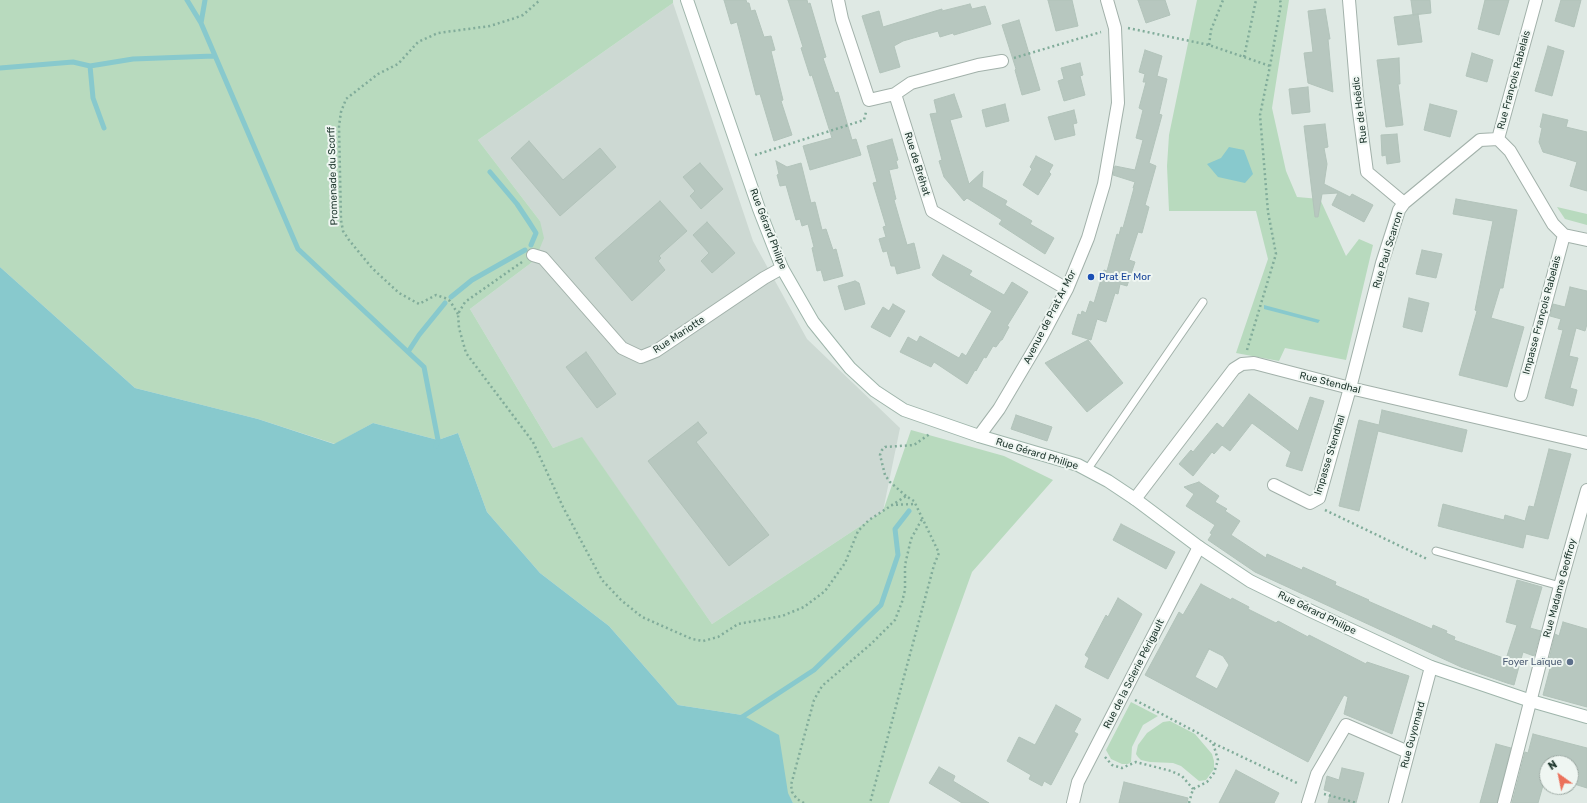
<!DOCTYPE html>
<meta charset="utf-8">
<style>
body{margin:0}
#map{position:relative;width:1587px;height:803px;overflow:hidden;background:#dfe9e4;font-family:Rubik,sans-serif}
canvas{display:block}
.north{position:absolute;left:1539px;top:755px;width:40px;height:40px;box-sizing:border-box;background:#eff6f2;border:1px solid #9daaa4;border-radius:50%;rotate:327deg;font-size:11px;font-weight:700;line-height:16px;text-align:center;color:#213930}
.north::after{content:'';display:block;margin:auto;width:14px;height:18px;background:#eb715b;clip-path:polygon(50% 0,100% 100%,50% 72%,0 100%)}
</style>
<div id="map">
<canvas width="1587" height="803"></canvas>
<div class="north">N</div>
</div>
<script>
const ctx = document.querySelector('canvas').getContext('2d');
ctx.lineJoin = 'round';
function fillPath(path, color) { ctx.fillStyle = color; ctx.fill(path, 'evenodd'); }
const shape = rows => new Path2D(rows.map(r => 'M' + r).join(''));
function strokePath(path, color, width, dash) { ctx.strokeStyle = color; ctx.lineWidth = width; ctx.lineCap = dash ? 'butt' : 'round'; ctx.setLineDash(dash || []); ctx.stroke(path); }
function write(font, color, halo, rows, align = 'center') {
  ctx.font = font + ' Rubik,sans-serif'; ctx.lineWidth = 4; ctx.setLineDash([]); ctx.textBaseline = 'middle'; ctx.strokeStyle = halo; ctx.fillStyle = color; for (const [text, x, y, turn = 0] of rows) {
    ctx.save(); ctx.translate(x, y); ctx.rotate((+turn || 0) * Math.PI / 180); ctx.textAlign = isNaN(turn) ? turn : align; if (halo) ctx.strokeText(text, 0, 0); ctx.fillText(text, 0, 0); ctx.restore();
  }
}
fillPath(shape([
 [673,3,753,241,807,339,900,428,883,511,712,624,582,438,553,448,470,309,535,260,540,221,478,140]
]), '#cdd9d3');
fillPath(shape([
 [0,0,673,0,673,3,478,140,540,221,544,238,535,260,470,309,553,448,582,437,712,624,883,511,911,430,1004,456,1053,480,972,572,889,803,793,803,742,715,678,705,609,626,540,573,487,512,458,433,438,440,373,423,335,444,258,419,135,388,0,267],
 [1197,0,1289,0,1272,108,1286,171,1297,197,1320,199,1346,256,1359,239,1373,245,1346,360,1285,348,1279,361,1236,353,1268,259,1256,211,1169,211,1167,166,1169,135],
 [1557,207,1587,214,1587,225,1565,219],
 [1131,702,1158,716,1143,725,1132,747,1131,762,1128,764,1122,764,1111,759,1106,750],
 [1170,721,1195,734,1212,754,1214,761,1214,769,1206,780,1199,781,1181,766,1173,763,1150,762,1141,760,1138,757,1136,754,1138,745,1147,733,1163,722]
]), '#b8dabe');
fillPath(shape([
 [1229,147,1244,150,1253,174,1245,183,1218,177,1207,164,1221,158],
 [0,267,135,388,258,419,334,444,373,423,438,440,458,433,487,512,540,573,609,626,678,705,742,715,779,735,788,793,793,803,0,803],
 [1264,305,1320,320,1318,323,1264,309]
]), '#88c9cd');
strokePath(shape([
 [187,0,201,23],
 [205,0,201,23,298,249,424,367,438,440,436,446],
 [90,66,93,98,104,128],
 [0,68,73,62,90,66,133,59,214,56],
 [490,172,517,204,529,222,536,233,531,245],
 [451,297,472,280,525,250],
 [408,352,419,335,445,303],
 [739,719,814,670,881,605,898,555,895,529,909,511]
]), '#88c9cd', 5);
const building = shape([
 [724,0,746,0,747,3,749,3,751,11,755,10,764,37,771,36,775,50,771,51,783,100,781,101,792,135,774,141,760,94,756,95,737,22,731,24,724,0],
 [788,0,807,0,808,4,810,3,826,57,823,58,835,93,838,92,852,140,856,139,861,155,810,170,803,146,832,138,812,75,810,76,801,48,803,47,788,0],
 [1048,0,1072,0,1078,26,1056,31,1048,0],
 [1138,0,1165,0,1170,15,1146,23,1138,0],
 [1411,0,1430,0,1431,13,1413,15,1411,0],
 [1485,0,1509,0,1499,35,1478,29,1485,0],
 [1561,0,1581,0,1574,27,1555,21,1561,0],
 [970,4,972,9,985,6,991,24,954,35,953,33,940,37,938,31,903,41,894,46,900,67,880,73,862,16,879,11,883,27,932,12,942,9,942,11,970,4],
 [1325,9,1330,39,1328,39,1333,92,1308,83,1304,53,1313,52,1308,11,1325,9],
 [1418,14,1422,42,1398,45,1394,17,1418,14],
 [1019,20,1040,90,1022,95,1015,70,1016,69,1002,25,1019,20],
 [1548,46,1564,51,1552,96,1535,91,1548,46],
 [1145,50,1162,56,1157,76,1167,79,1159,114,1162,115,1149,163,1156,166,1145,205,1149,207,1142,233,1138,232,1129,260,1135,262,1127,286,1120,284,1118,294,1115,293,1106,322,1097,319,1091,340,1072,334,1078,314,1081,315,1082,311,1086,313,1090,301,1094,303,1104,270,1107,271,1117,234,1119,235,1121,227,1123,228,1134,188,1133,188,1135,182,1113,175,1115,166,1135,170,1143,140,1136,138,1143,110,1139,108,1146,82,1143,82,1145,74,1139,72,1145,50],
 [1472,53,1493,60,1487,82,1466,76,1472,53],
 [1399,58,1400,84,1398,84,1403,125,1386,127,1377,60,1399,58],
 [1080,63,1083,75,1080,76,1085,95,1064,101,1058,81,1064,79,1061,68,1080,63],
 [1308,87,1310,112,1292,114,1289,89,1308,87],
 [954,94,962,117,950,120,969,184,983,171,982,187,1007,201,1005,205,1032,221,1030,224,1054,238,1045,254,999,224,1002,220,967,198,964,201,944,177,939,161,942,160,930,114,937,113,934,100,954,94],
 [1005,104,1009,121,986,127,982,110,1005,104],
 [1430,104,1457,111,1450,137,1424,130,1430,104],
 [1074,110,1077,123,1073,124,1075,135,1055,140,1048,117,1074,110],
 [1543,114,1568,120,1566,127,1587,132,1587,191,1570,186,1577,162,1543,152,1539,142,1542,128,1540,127,1543,114],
 [1325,124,1328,147,1324,148,1327,164,1324,184,1350,197,1352,194,1373,205,1364,222,1332,205,1338,193,1322,194,1318,217,1315,217,1304,126,1325,124],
 [1397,134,1400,162,1387,164,1386,155,1382,156,1381,135,1397,134],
 [892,139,898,160,896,161,898,168,889,170,896,199,894,200,907,245,914,243,920,268,897,274,895,266,891,266,887,251,883,252,879,239,886,237,883,227,886,226,873,183,877,182,867,146,892,139],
 [529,141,563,180,600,148,616,167,560,216,511,158,529,141],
 [1036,156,1053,165,1049,172,1051,174,1038,195,1023,185,1032,169,1030,167,1036,156],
 [776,161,787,167,801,163,811,203,815,202,822,230,826,229,833,250,836,249,843,276,824,281,821,270,817,271,812,248,814,247,808,224,802,226,800,219,796,220,786,185,780,186,777,175,779,174,776,161],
 [700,163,723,189,701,209,690,196,695,191,683,177,700,163],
 [1456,199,1517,210,1503,288,1500,288,1491,318,1524,327,1507,387,1459,375,1477,311,1475,310,1493,221,1453,214,1456,199],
 [660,201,687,231,659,256,661,258,658,261,665,270,632,301,595,258,660,201],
 [707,222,735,253,712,273,701,261,709,253,693,235,707,222],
 [1422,250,1442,254,1436,278,1416,274,1422,250],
 [943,255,972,271,969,275,1004,295,1012,282,1028,292,1007,326,1009,327,1002,340,1001,340,996,347,993,346,986,358,984,357,976,371,975,370,967,384,934,362,931,367,900,352,908,337,917,342,920,336,959,358,962,353,966,356,992,311,937,279,932,275,943,255],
 [855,281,859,283,865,304,845,310,838,286,855,281],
 [1570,287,1587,291,1587,324,1585,331,1576,328,1569,356,1578,358,1570,388,1577,390,1573,406,1545,398,1563,330,1558,329,1561,319,1550,316,1553,304,1565,307,1570,287],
 [1409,298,1429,303,1422,332,1403,327,1409,298],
 [893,304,905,311,890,337,871,327,883,307,889,311,893,304],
 [1088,340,1123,383,1087,412,1045,363,1088,340],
 [586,352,616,394,597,408,566,367,586,352],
 [1249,394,1298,431,1310,397,1324,401,1302,471,1286,466,1291,452,1252,423,1230,451,1222,445,1214,454,1212,452,1193,476,1179,464,1191,450,1193,452,1217,423,1223,428,1249,394],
 [1382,410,1467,430,1462,452,1378,431,1359,511,1339,506,1359,420,1379,425,1382,410],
 [1016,415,1052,427,1047,441,1011,429,1016,415],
 [698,422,707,433,696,442,769,535,729,566,648,461,698,422],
 [1549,449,1571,454,1548,539,1526,534,1523,548,1438,526,1443,504,1504,520,1505,515,1525,521,1529,506,1534,507,1549,449],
 [1199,482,1219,496,1215,502,1227,509,1225,511,1240,521,1231,535,1266,558,1267,554,1302,570,1303,567,1336,582,1335,585,1369,600,1368,601,1432,629,1433,625,1447,631,1446,633,1455,637,1454,640,1506,659,1517,625,1506,622,1517,580,1542,587,1530,628,1541,631,1534,656,1523,652,1514,685,1507,683,1461,667,1255,572,1208,540,1212,534,1210,533,1215,525,1186,506,1194,494,1184,487,1199,482],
 [1121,524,1175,552,1166,569,1113,540,1121,524],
 [1201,584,1231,600,1232,598,1249,607,1248,609,1276,623,1278,621,1308,637,1309,635,1366,664,1367,662,1409,676,1392,734,1344,714,1348,697,1344,695,1308,762,1145,675,1179,612,1183,615,1201,584],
 [1209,649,1223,656,1229,665,1217,689,1195,677,1209,649],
 [1118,598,1142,614,1108,679,1085,667,1089,658,1085,655,1106,615,1108,617,1118,598],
 [1563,622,1587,629,1587,707,1543,695,1552,661,1549,660,1555,634,1559,636,1563,622],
 [1056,705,1081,719,1074,732,1078,734,1051,785,1044,781,1042,786,1029,779,1031,775,1007,761,1019,737,1035,745,1056,705],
 [1533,734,1587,748,1587,788,1571,783,1571,763,1547,763,1547,776,1546,775,1538,803,1512,803,1525,752,1528,753,1533,734],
 [1496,744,1511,748,1497,803,1480,803,1496,744],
 [939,767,955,776,953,781,989,803,962,803,929,783,939,767],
 [1342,768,1364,773,1356,803,1328,803,1331,792,1324,790,1327,776,1339,780,1342,768],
 [1236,770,1279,793,1274,803,1219,803,1236,770],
 [1124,782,1188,798,1187,803,1119,803,1124,782]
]);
fillPath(building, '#b7c7bf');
strokePath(building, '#b2c3ba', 1);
const lane = shape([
 [1087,470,1203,302],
 [1436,551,1560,586]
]);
const street = shape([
 [838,0,842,19,869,100,895,94,932,211,1067,289],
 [1349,0,1357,97,1367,172,1404,203],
 [1536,0,1498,139,1510,151,1553,224,1564,235,1587,240],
 [895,94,911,83,978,65,1002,61],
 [533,255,543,258,622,348,641,357,656,351,764,278,782,268],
 [1521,395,1564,235],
 [979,436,999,409,1041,338,1067,289,1088,238,1104,184,1118,103,1115,28,1107,0],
 [1274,485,1310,503,1319,498,1350,388,1382,263,1399,210,1404,203,1480,140,1498,139],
 [1135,499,1234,369,1242,364,1254,363,1350,388,1587,443],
 [1073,803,1078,782,1199,547],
 [1308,803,1317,774,1346,725,1408,752],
 [1395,803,1431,667],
 [1504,803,1560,586,1587,490]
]);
const secondary = shape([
 [687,0,759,209,782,268,813,322,850,368,875,391,904,410,979,436,1078,465,1108,481,1135,499,1199,547,1250,581,1311,611,1431,667,1531,701,1587,717]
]);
strokePath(lane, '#a2b1aa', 9);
strokePath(street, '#a2b1aa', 14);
strokePath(secondary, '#9fb5ab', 14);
strokePath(shape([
 [1128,28,1209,45,1270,66],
 [1209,45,1211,30,1223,0],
 [1244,57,1256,0],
 [1014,58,1101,32],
 [755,155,864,120,866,112],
 [522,262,465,302,458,314,459,328,466,353,533,442,563,507,602,580,621,600,642,617,692,639,703,641,718,637,738,624,782,616,804,607,825,591,845,563,858,531,869,520,906,496,914,501,939,553,934,565,870,803],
 [458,314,450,301,445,298,436,295,419,304,399,293,372,268,349,240,343,231,341,220,339,126,341,112,346,99,378,74,398,64,418,42,438,33,490,26,515,18,523,15,540,0],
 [1247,350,1276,254,1268,212,1260,115,1270,66,1281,4,1280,0],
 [906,496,890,482,885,475,880,455,882,450,885,447,914,445,931,433],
 [891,505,915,504],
 [1325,510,1427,559],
 [1135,700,1198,733,1213,743,1299,784],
 [1105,757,1112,765,1122,768,1136,762,1171,771,1182,776,1193,789],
 [1324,794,1357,803],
 [804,803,797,799,792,792,791,785,814,700,822,686,871,644,895,620,902,602,905,590,905,565,911,539,922,519],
 [1189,803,1193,789,1207,782,1214,773,1218,760,1213,743]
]), '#81ac9a', 2.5, [2, 3]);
strokePath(lane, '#fff', 7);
strokePath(street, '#fff', 12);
strokePath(secondary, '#fff', 12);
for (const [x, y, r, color] of [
 [1091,277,4,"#1a4fb4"],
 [1570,662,4,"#5c6f8a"]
]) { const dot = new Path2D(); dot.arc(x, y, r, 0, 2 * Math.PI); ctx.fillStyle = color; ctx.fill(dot); strokePath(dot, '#eff6f2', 1.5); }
write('10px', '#213930', '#eff6f2', [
 ["Rue François Rabelais",1514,80,-75],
 ["Rue de Hoëdic",1360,110,-97],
 ["Rue de Bréhat",917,164,73],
 ["Promenade du Scorff",333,176,-92],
 ["Rue Gérard Philipe",768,229,69],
 ["Rue Paul Scarron",1388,250,-73],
 ["Impasse François Rabelais",1542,315,-75],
 ["Avenue de Prat Ar Mor",1050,317,-63],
 ["Rue Mariotte",679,335,-33],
 ["Rue Stendhal",1330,383,14],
 ["Rue Gérard Philipe",1037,454,17],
 ["Impasse Stendhal",1330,455,-73],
 ["Rue Madame Geoffroy",1560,588,-75],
 ["Rue Gérard Philipe",1317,613,26],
 ["Rue de la Scierie Périgault",1134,674,-63],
 ["Rue Guyomard",1413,735,-75]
]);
write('10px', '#164399', '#eff6f2', [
 ["Prat Er Mor",1099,277]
], 'left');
write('10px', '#4e5e75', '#eff6f2', [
 ["Foyer Laïque",1562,662]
], 'right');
</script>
